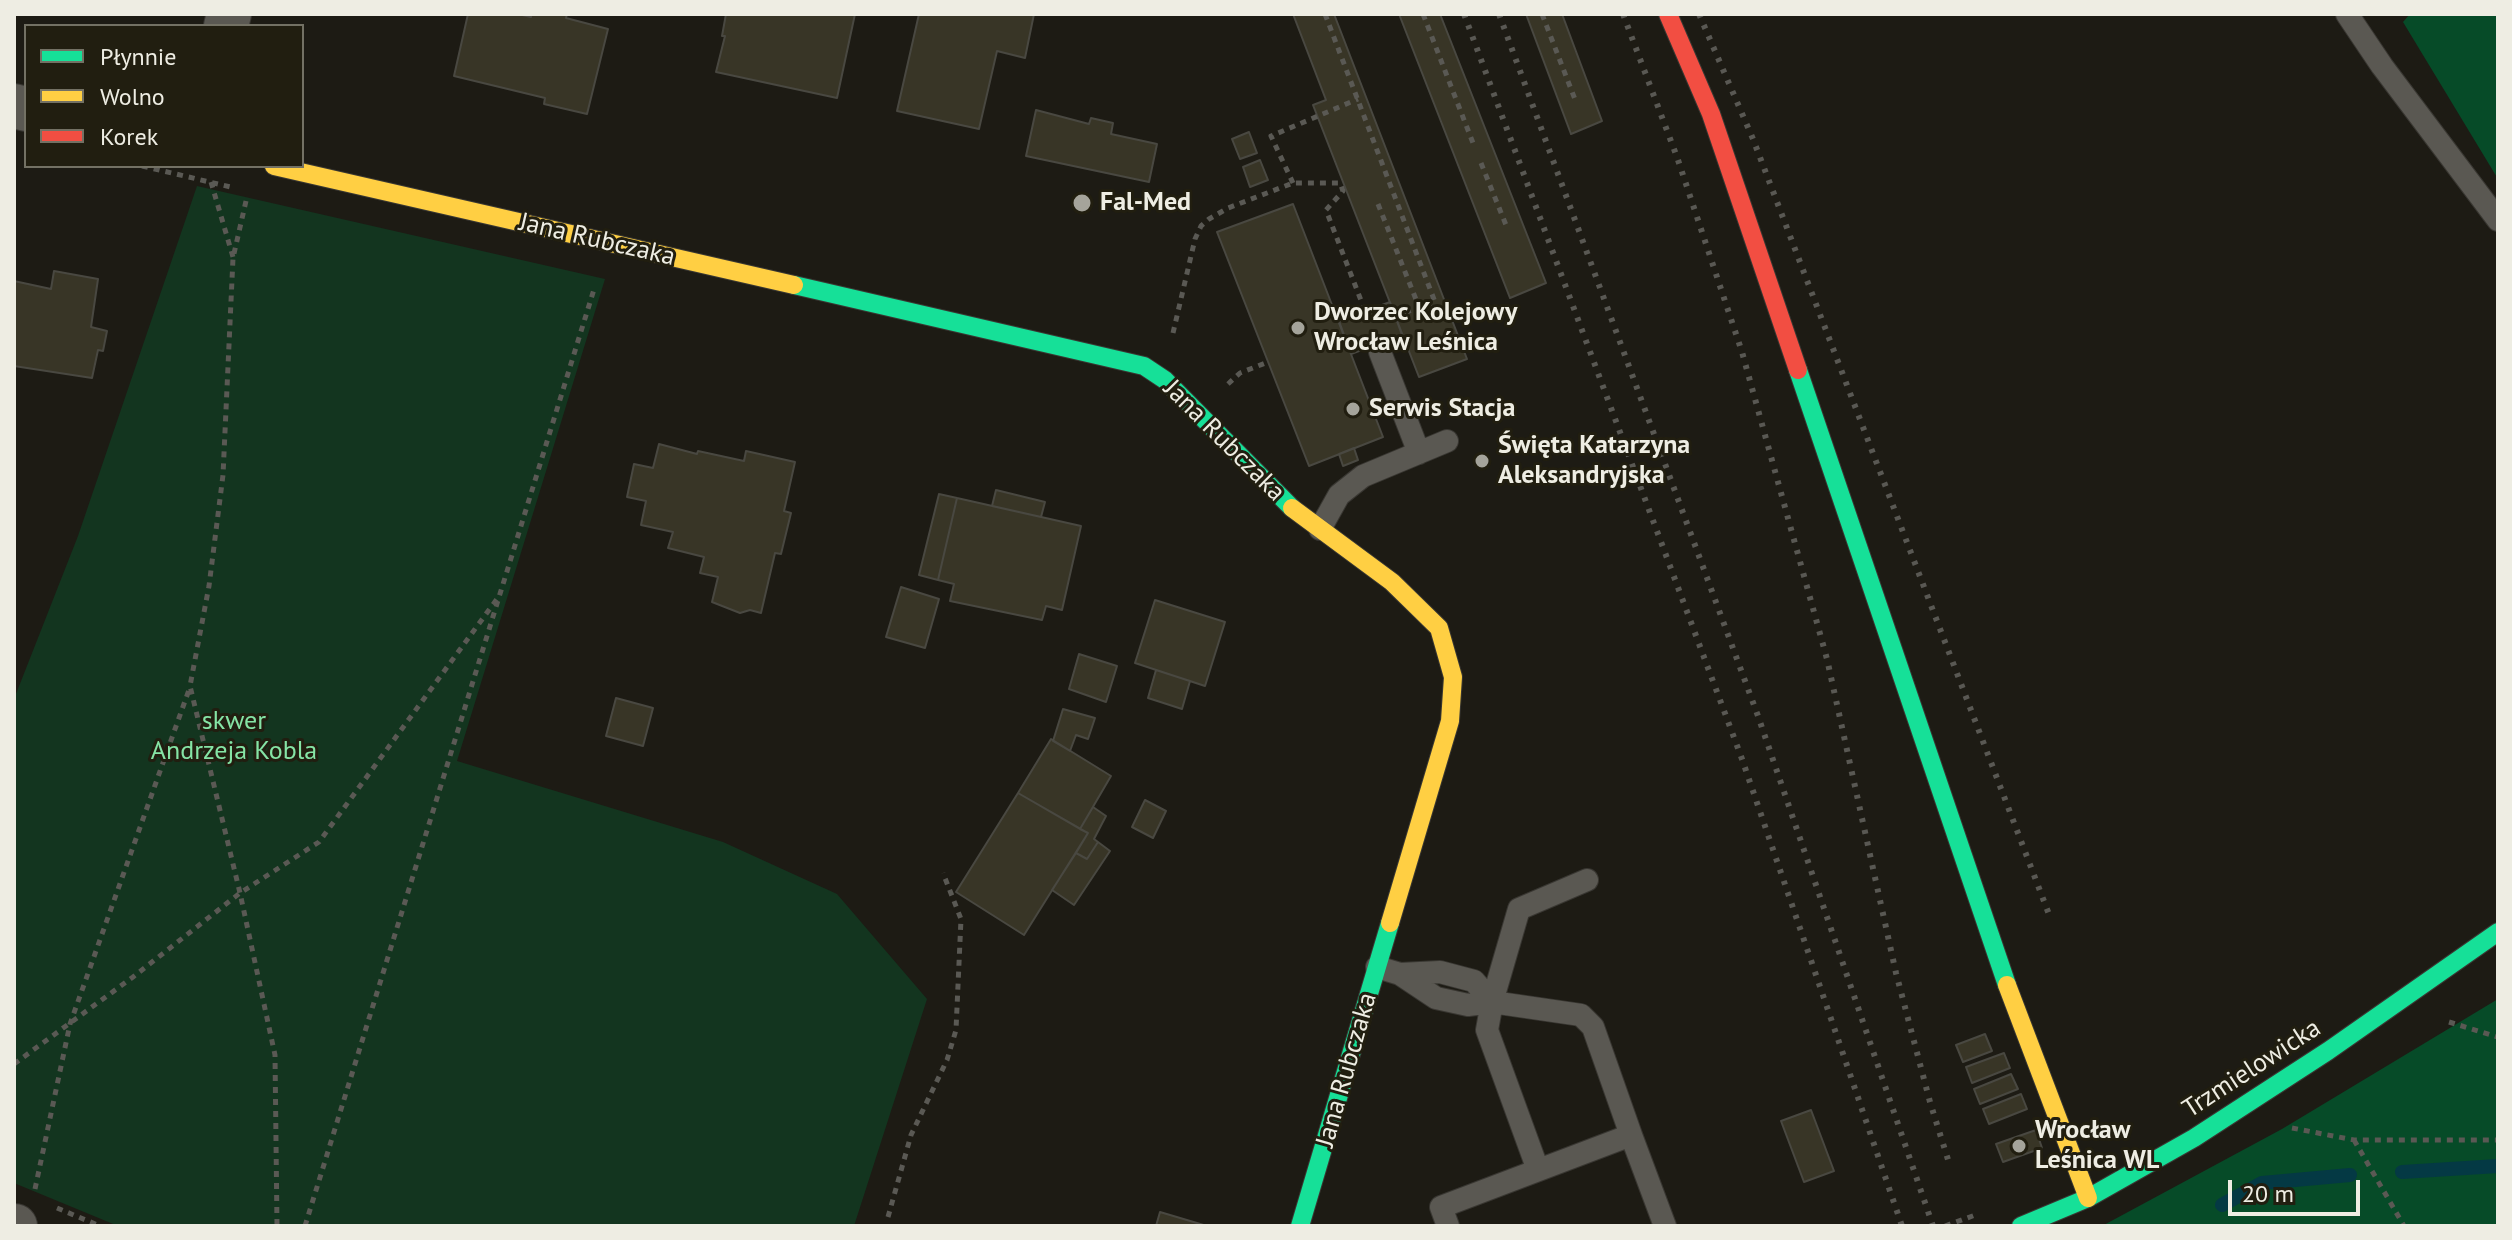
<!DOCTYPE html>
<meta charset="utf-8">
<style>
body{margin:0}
#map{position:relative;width:2512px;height:1240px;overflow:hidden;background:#1d1b14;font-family:"PT Sans",sans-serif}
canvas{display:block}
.frame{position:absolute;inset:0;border:16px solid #eeede3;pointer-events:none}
.legend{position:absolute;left:24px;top:24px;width:280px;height:144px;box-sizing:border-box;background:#211e10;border:2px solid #737164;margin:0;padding:10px 14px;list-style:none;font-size:24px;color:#eeede3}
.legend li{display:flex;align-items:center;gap:16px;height:40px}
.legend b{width:40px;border:2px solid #737164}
.scale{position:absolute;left:2228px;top:1180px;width:132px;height:36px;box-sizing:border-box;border:4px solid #eeede3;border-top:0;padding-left:10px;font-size:24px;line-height:28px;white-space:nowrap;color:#eeede3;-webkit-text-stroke:6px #211e10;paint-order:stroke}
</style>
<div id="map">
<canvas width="2512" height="1240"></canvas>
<div class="frame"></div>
<ul class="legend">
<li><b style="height:10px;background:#16e098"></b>Płynnie</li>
<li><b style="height:10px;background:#ffcf43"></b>Wolno</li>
<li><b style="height:10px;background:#f24e42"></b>Korek</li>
</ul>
<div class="scale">20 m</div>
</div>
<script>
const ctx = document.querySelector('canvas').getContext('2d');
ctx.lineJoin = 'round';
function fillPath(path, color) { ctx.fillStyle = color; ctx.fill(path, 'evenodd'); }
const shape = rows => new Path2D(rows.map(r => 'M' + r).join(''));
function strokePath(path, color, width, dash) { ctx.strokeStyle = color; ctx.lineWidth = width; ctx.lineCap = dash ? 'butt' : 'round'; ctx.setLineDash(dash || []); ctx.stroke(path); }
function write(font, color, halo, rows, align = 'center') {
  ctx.font = font + ' "PT Sans",sans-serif'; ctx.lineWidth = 6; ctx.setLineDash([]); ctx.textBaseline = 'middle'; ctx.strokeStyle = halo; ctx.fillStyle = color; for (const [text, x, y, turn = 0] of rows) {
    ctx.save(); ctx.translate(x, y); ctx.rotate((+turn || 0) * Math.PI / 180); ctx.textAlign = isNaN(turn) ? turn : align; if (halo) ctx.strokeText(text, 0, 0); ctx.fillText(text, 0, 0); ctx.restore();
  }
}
fillPath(shape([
 [197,186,605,279,457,761,723,842,837,894,927,999,854,1226,118,1226,14,1183,14,699,78,536]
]), '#13351f');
fillPath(shape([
 [2410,14,2498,14,2498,179,2403,22],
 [2498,999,2498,1226,2102,1226,2282,1129]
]), '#064b28');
strokePath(shape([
 [2402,1172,2498,1166],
 [2222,1205,2262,1183,2350,1175]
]), '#043944', 14);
const building = shape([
 [468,14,518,14,531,17,531,14,567,14,566,18,608,29,587,114,544,104,545,98,454,76,468,14],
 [726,14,855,14,837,98,716,72,725,36,722,36,726,14],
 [919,14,1034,14,1025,58,997,51,979,129,897,111,919,14],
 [1293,14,1334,14,1467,359,1419,377,1313,105,1326,100,1293,14],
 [1399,14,1440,14,1546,283,1510,298,1399,14],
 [1526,14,1562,14,1602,121,1571,134,1526,14],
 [1036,110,1089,124,1091,118,1113,123,1111,134,1157,144,1149,182,1026,156,1036,110],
 [1249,132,1257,153,1240,159,1232,139,1249,132],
 [1260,160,1268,180,1250,187,1243,167,1260,160],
 [1293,204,1383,437,1309,466,1217,232,1293,204],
 [54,271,98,279,91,327,107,331,103,351,98,350,92,378,14,366,14,281,51,289,54,271],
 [1390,302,1402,335,1351,354,1339,321,1390,302],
 [659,444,697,454,698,451,744,461,746,451,795,462,784,511,791,513,781,554,775,553,761,613,750,610,740,613,712,602,718,577,700,573,704,557,668,548,673,532,641,525,646,501,627,497,634,464,653,468,659,444],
 [1354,448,1358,460,1343,466,1339,454,1354,448],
 [996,490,1045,502,1041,517,992,506,996,490],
 [939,494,957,498,938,580,919,575,939,494],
 [957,498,1081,526,1062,610,1046,606,1042,620,950,601,954,584,938,580,957,498],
 [901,587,939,599,925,648,886,637,901,587],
 [1155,600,1225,622,1205,686,1135,663,1155,600],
 [1079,654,1117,666,1106,702,1069,689,1079,654],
 [1156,670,1190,681,1182,709,1148,698,1156,670],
 [616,698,653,708,643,746,606,736,616,698],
 [1063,709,1095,718,1088,739,1076,735,1070,751,1053,741,1063,709],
 [1051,739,1111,776,1080,829,1018,793,1051,739],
 [1018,793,1088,833,1024,935,956,892,1018,793],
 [1145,800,1166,811,1153,838,1132,827,1145,800],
 [1093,807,1106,816,1094,839,1098,842,1087,859,1076,853,1088,833,1080,829,1093,807],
 [1098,842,1110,851,1074,905,1052,890,1076,853,1087,859,1098,842],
 [1985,1034,1992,1051,1963,1062,1956,1045,1985,1034],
 [2004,1053,2010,1068,1972,1083,1966,1067,2004,1053],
 [2011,1074,2018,1089,1980,1104,1974,1089,2011,1074],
 [2021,1094,2027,1109,1989,1124,1983,1109,2021,1094],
 [1811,1110,1834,1171,1804,1182,1781,1121,1811,1110],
 [2036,1130,2042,1148,2003,1162,1996,1144,2036,1130],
 [1160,1212,1207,1226,1156,1226,1160,1212]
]);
fillPath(building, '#383526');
strokePath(building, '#494841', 2);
const lane = shape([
 [2347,14,2382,66,2498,220],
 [1380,352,1419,453],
 [1320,529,1339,495,1363,476,1447,441],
 [1377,967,1400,974,1436,998,1468,1005,1492,1002,1581,1015,1593,1027,1631,1135],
 [1400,974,1440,972,1474,981,1492,1002],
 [1538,1170,1487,1030,1492,1002,1519,909,1587,880],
 [1448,1226,1441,1207,1631,1135,1665,1226]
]);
const street = shape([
 [226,26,229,14],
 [14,106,26,109],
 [14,1226,15,1226]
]);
const fast = shape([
 [794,285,1144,366,1165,380,1292,508],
 [1798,370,2007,985],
 [1300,1226,1390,923],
 [2021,1226,2088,1198,2194,1138,2328,1051,2498,932]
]);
const slow = shape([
 [274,166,794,285],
 [1292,508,1392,582,1439,628,1453,677,1450,721,1390,923],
 [2007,985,2088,1198]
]);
const jam = shape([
 [1668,14,1711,114,1798,370]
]);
strokePath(lane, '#393732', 24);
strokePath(street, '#393732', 46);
strokePath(fast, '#393732', 20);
strokePath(slow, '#393732', 20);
strokePath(jam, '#393732', 20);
strokePath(shape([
 [1325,14,1435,302,1419,307],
 [1423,14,1473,143],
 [1542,14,1576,102],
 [1481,163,1506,225],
 [142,166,235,188],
 [211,182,233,257],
 [1293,183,1271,136,1358,99],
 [246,201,233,258,223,475,209,586,190,686,240,893,275,1055,277,1226],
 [1378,204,1419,307,1404,313],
 [1173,333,1195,239,1201,226,1209,219,1228,208,1293,183,1340,183,1343,191,1326,210,1369,321],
 [1228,384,1240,373,1268,362],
 [2449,1022,2498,1037],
 [14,1064,133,977,240,893,319,842,497,599],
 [2292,1128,2354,1140,2498,1140],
 [2354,1140,2404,1226],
 [35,1189,70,1024,190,687],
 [57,1208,100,1226],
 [888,1217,911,1135,947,1060,956,1030,961,919,943,873],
 [305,1226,595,286],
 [1945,1226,1978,1214]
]), '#5a5954', 5, [6, 6]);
strokePath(lane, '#5a5852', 22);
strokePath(street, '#5a5852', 44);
strokePath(fast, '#16e098', 18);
strokePath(slow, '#ffcf43', 18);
strokePath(jam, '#f24e42', 18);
strokePath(shape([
 [1464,14,1742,759,1902,1226],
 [1499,14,1758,716,1933,1226],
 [1623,14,1677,157,1742,352,1827,659,1896,973,1930,1102,1950,1166],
 [1699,14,1753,139,2050,917]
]), '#595853', 6, [4, 8]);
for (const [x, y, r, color] of [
 [1082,203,10,"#a5a49b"],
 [1298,328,8,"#a5a49b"],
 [1353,409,8,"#a5a49b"],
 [1482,461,8,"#a5a49b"],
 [2019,1146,8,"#a5a49b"]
]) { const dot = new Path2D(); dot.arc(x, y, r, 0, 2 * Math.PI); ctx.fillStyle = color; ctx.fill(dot); strokePath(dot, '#211e10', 3); }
write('bold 26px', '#eeede3', '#211e10', [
 ["Fal-Med",1100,203],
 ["Dworzec Kolejowy",1314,313],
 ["Wrocław Leśnica",1314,343],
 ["Serwis Stacja",1369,409],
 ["Święta Katarzyna",1498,446],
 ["Aleksandryjska",1498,476],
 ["Wrocław",2035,1131],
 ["Leśnica WL",2035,1161]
], 'left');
write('26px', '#eeede3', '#211e10', [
 ["Jana Rubczaka",597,240,13],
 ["Jana Rubczaka",1224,441,45],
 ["Trzmielowicka",2252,1069,-33],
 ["Jana Rubczaka",1347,1070,-74]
]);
write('26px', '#85e4a5', '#211e10', [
 ["skwer",234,722],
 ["Andrzeja Kobla",234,752]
]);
</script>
